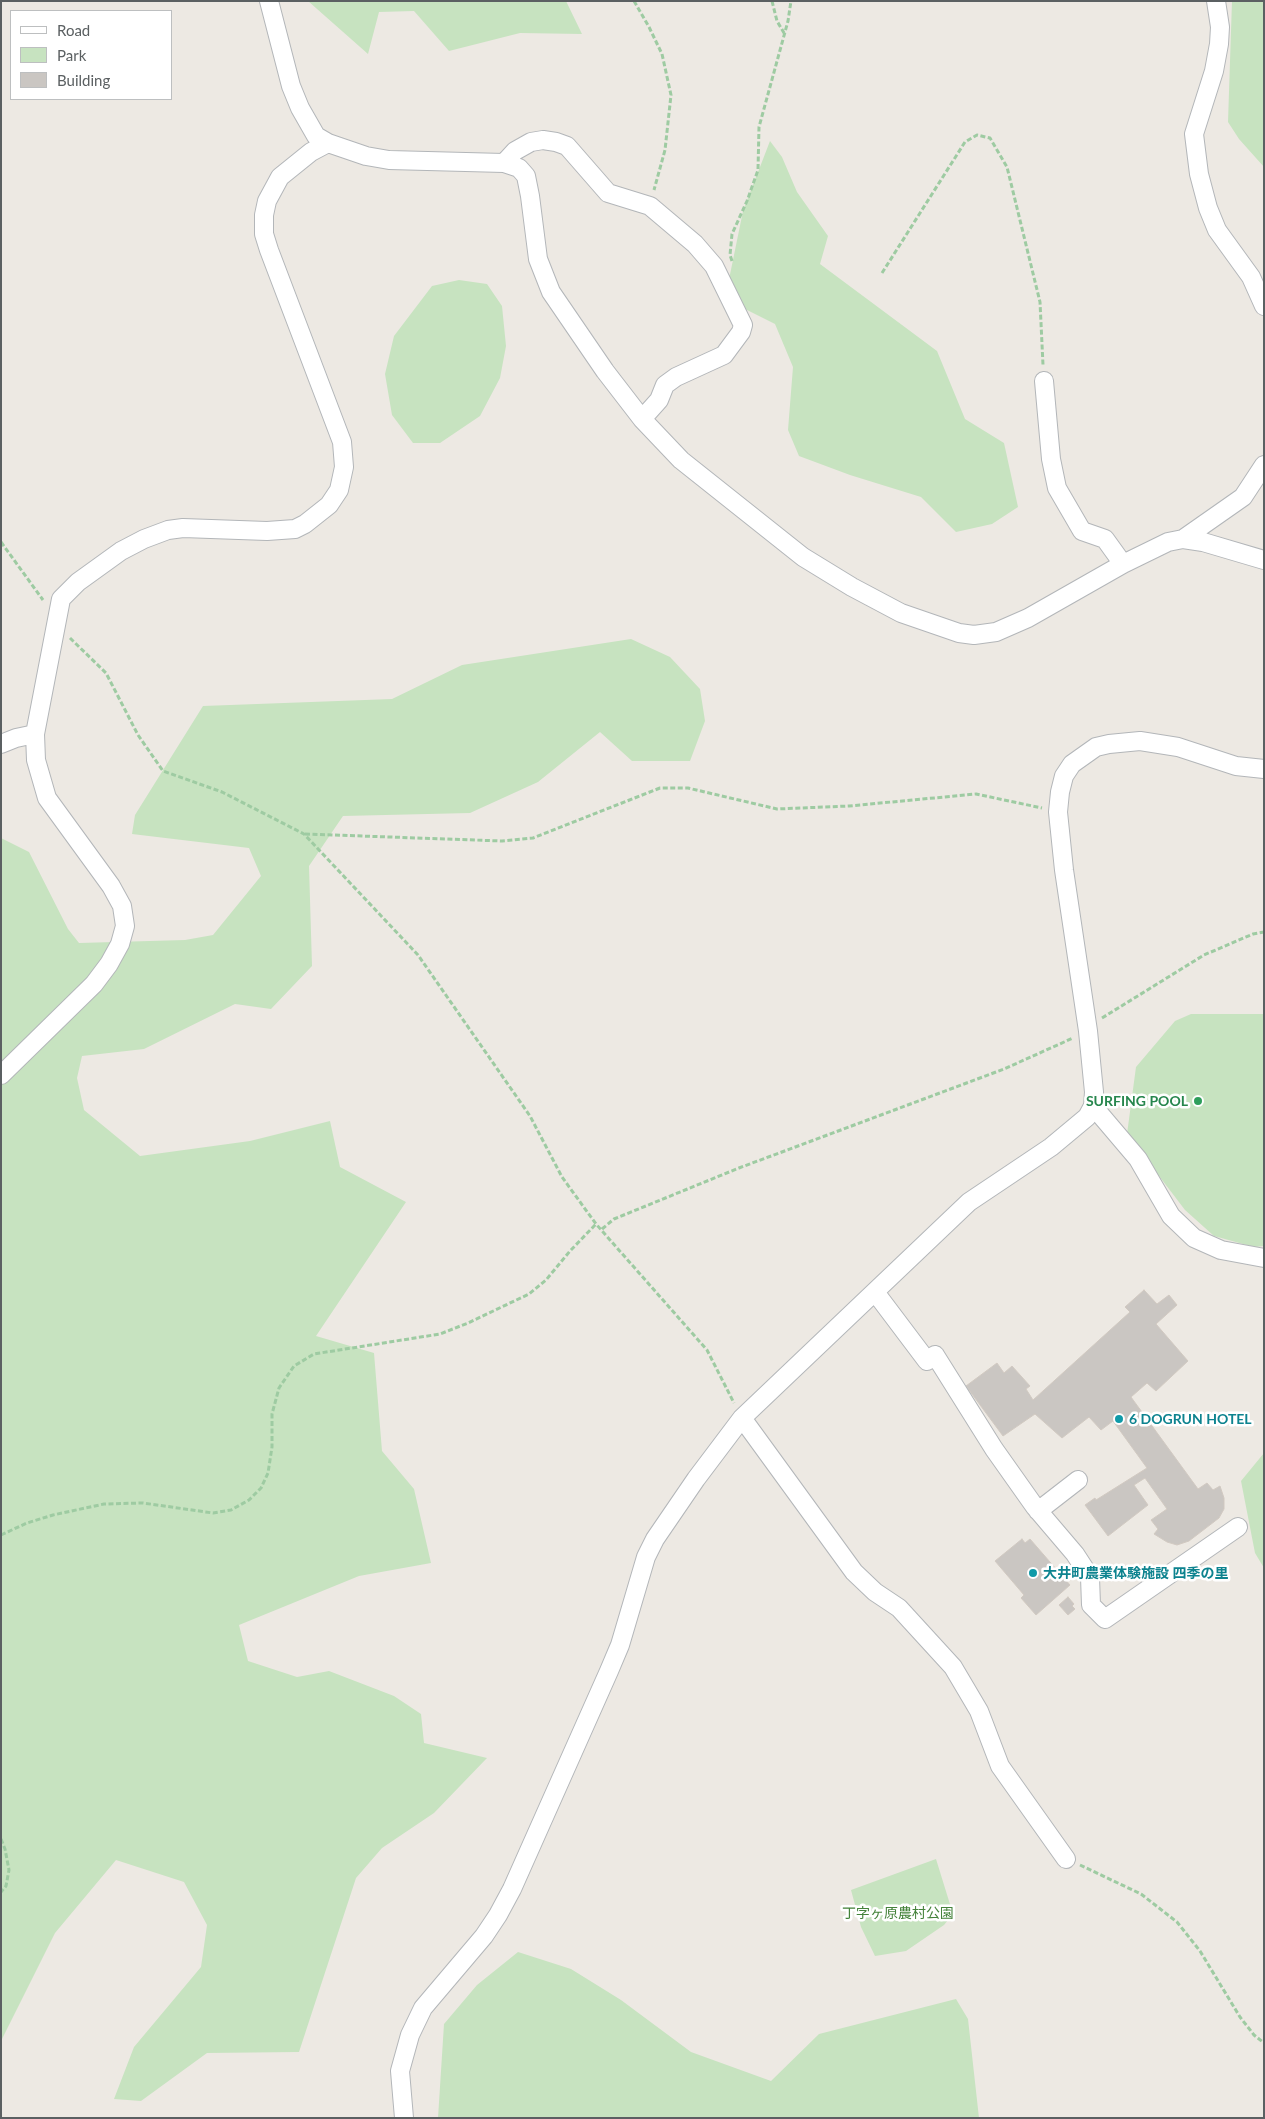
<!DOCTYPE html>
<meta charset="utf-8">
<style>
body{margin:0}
#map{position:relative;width:1265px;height:2119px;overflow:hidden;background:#ede9e3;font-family:Lato,sans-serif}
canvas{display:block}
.frame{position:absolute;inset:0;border:2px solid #5b6062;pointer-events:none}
.legend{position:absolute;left:10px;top:10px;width:162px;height:90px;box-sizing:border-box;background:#fff;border:1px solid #bdbfc0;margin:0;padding:6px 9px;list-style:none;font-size:15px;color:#5b6062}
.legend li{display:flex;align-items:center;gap:10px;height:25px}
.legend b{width:25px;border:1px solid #bdbfc0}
</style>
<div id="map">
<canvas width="1265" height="2119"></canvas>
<div class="frame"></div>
<ul class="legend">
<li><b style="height:6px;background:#fff"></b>Road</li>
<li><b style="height:14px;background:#c7e3c0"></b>Park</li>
<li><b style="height:14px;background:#cac6c2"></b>Building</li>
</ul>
</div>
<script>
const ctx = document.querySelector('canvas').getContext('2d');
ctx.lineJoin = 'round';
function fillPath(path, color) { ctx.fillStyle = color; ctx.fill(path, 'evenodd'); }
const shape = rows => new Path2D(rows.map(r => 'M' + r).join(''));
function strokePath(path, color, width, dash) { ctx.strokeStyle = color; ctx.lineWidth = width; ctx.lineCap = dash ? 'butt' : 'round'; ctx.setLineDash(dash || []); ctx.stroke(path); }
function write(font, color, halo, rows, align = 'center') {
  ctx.font = font + ' Lato,"Noto Sans JP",sans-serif'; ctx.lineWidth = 5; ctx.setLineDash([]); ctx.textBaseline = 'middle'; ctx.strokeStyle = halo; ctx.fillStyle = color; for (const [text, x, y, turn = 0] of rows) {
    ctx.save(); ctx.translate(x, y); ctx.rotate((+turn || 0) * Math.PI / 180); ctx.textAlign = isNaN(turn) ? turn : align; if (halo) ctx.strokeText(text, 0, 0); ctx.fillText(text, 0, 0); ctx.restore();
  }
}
fillPath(shape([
 [308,1,566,1,582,34,520,33,449,51,414,11,379,12,368,54],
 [1232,1,1264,1,1264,167,1239,139,1228,122],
 [770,141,782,157,797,192,828,236,820,264,937,351,965,419,1004,443,1018,507,992,524,956,532,921,497,850,475,799,456,788,430,793,367,775,324,725,299,743,211],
 [459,280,487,284,502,306,506,346,500,378,480,416,440,443,413,443,392,415,385,374,394,336,432,286],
 [631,639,670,657,700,689,705,721,690,761,632,761,600,732,538,782,470,813,343,816,309,866,312,966,271,1009,235,1004,144,1049,82,1056,77,1078,84,1110,140,1156,250,1141,330,1121,340,1167,406,1202,316,1336,374,1353,382,1451,414,1489,431,1563,359,1576,239,1625,248,1661,297,1677,329,1671,394,1696,421,1714,424,1743,487,1758,434,1813,382,1848,356,1878,299,2052,207,2053,141,2101,114,2099,134,2047,201,1967,207,1925,184,1882,116,1860,55,1933,1,2041,1,838,29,852,68,929,79,943,185,940,213,935,261,876,249,848,132,834,135,815,203,706,392,699,462,665],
 [1191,1014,1264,1014,1264,1246,1254,1247,1214,1236,1185,1210,1127,1134,1136,1067,1175,1021],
 [1264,1453,1264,1568,1255,1553,1241,1481],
 [936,1859,953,1914,944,1925,906,1951,875,1956,861,1927,851,1890],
 [518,1952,571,1969,621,2000,691,2052,771,2081,819,2034,956,1999,968,2019,979,2118,438,2118,444,2024,477,1985]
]), '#c7e3c0');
const building = shape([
 [1144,1290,1157,1304,1169,1295,1177,1305,1156,1324,1188,1361,1156,1391,1147,1383,1131,1397,1198,1489,1207,1483,1213,1490,1220,1486,1224,1498,1224,1509,1219,1518,1189,1541,1177,1545,1167,1542,1154,1534,1158,1529,1151,1520,1167,1509,1145,1478,1134,1485,1148,1505,1108,1536,1085,1505,1095,1498,1096,1500,1147,1468,1113,1421,1101,1430,1089,1417,1062,1438,1035,1414,1003,1436,966,1386,997,1363,1004,1373,1012,1366,1030,1386,1026,1389,1033,1400,1130,1312,1125,1307,1144,1290],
 [1022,1539,1025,1543,1030,1539,1070,1585,1036,1615,1021,1598,1024,1595,995,1561,1022,1539],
 [1068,1597,1074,1604,1072,1606,1075,1609,1068,1615,1059,1605,1068,1597]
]);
fillPath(building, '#cac6c2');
strokePath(building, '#d1c9c1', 1);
const minor = shape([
 [269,1,291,86,300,108,316,136,328,143],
 [1216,1,1220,27,1219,44,1214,71,1194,134,1199,174,1208,208,1217,230,1251,277,1264,306],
 [504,163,515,151,531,142,543,140,556,142,567,146,608,193,650,206,695,244,714,266,743,325,741,332,724,355,676,377,665,385,659,400,642,419],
 [1044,381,1051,459,1057,488,1082,531,1105,539,1123,564],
 [1183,539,1243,497,1264,465],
 [1,744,16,738,35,734],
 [1,1075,94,984,109,964,120,944,125,926,122,906,111,886,47,798,36,760,35,734,61,599,78,582,121,551,144,539,168,530,183,528,267,531,295,529,305,524,329,505,339,490,344,467,342,442,269,250,264,234,264,215,267,201,280,177,311,152,328,143,366,156,389,160,504,163,519,168,526,176,530,196,538,259,551,292,605,371,642,419,681,460,803,557,852,587,901,613,959,633,974,635,996,632,1028,618,1123,564,1168,542,1183,539,1203,542,1264,560],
 [1093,1106,1138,1159,1171,1216,1194,1238,1221,1250,1264,1258],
 [875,1292,927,1361,935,1355,994,1449,1035,1507,1075,1554,1090,1577,1091,1605,1105,1619,1238,1527],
 [742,1418,854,1572,875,1592,899,1608,953,1667,979,1711,1000,1766,1066,1859],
 [1038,1511,1078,1480],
 [404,2118,400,2071,410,2035,423,2008,484,1936,498,1915,512,1889,609,1671,620,1645,646,1557,655,1539,696,1479,742,1418,969,1202,1051,1147,1087,1117,1093,1106,1094,1092,1088,1031,1064,870,1058,812,1060,792,1064,776,1072,764,1096,747,1109,744,1140,741,1178,747,1236,766,1264,769]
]);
strokePath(minor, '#b3b6b9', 20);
strokePath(shape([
 [634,1,649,27,662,54,671,95,665,150,654,190],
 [772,1,777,21,784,33],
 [732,261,730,255,732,234,747,201,758,170,759,127,788,21,791,1],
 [882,273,965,142,977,135,990,138,1007,167,1040,302,1043,365],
 [1,542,43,600],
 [70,638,106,673,138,735,163,771,222,792,304,834,418,955,530,1116,562,1177,596,1224,707,1350,734,1403],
 [305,834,502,841,533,838,660,788,688,788,777,809,849,806,976,794,1042,808],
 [1102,1018,1204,955,1253,934,1264,932],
 [602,1229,614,1219,739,1168,1004,1069,1073,1038],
 [1,1535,27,1523,53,1515,104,1504,143,1503,213,1513,231,1510,249,1500,261,1488,268,1473,272,1447,272,1414,279,1388,294,1366,314,1354,440,1334,468,1323,529,1294,546,1280,570,1251,596,1224],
 [1,1839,5,1849,9,1870,6,1886,1,1892],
 [1080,1865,1141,1894,1177,1922,1200,1951,1240,2017,1254,2035,1264,2043]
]), '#9ecba2', 3, [5, 2.5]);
strokePath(minor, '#fff', 18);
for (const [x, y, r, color] of [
 [1198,1101,5,"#2e9e5b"],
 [1119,1419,5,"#0f9aa8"],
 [1033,1573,5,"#0f9aa8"]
]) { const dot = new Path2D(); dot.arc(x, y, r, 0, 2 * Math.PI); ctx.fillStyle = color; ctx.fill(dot); strokePath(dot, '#fff', 2); }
write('bold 14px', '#27864d', '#fff', [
 ["SURFING POOL",1188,1101]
], 'right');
write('bold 14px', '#0d838f', '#fff', [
 ["6 DOGRUN HOTEL",1129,1419],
 ["大井町農業体験施設 四季の里",1043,1573]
], 'left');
write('14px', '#44823a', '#fff', [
 ["丁字ヶ原農村公園",898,1913]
]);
</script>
